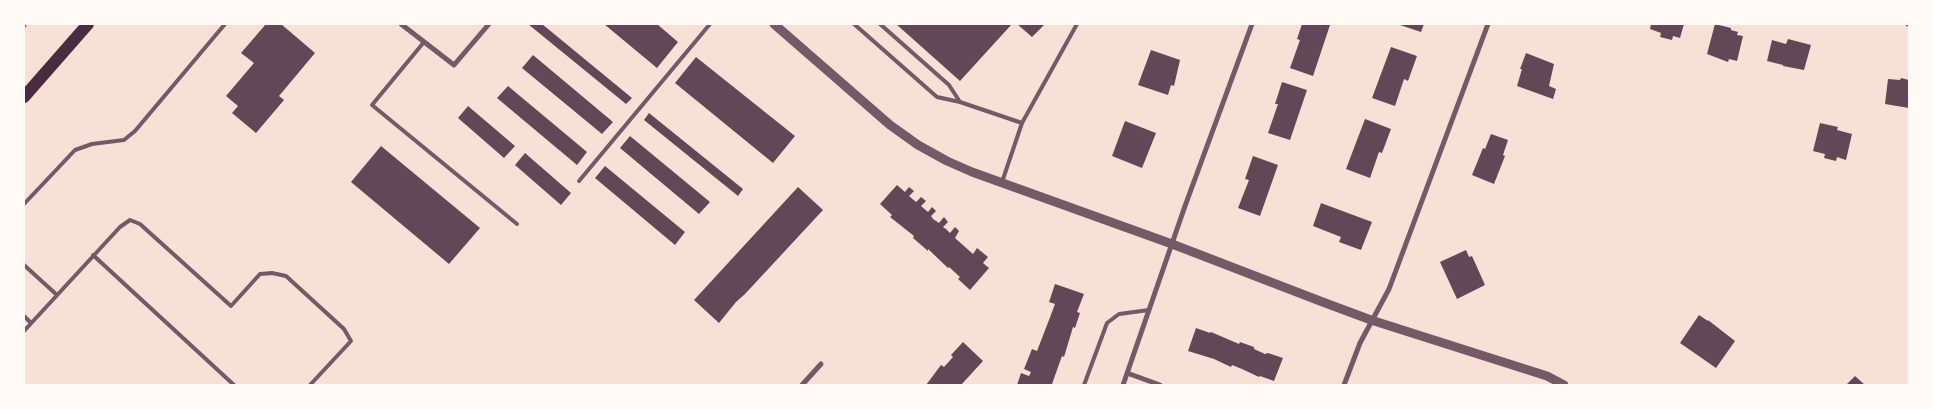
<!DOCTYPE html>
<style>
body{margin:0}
#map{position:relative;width:1933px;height:409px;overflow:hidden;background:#f7e1d7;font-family:"Nunito Sans",sans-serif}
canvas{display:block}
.frame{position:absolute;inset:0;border:25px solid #fffaf5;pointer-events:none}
</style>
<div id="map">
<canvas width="1933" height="409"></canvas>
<div class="frame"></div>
</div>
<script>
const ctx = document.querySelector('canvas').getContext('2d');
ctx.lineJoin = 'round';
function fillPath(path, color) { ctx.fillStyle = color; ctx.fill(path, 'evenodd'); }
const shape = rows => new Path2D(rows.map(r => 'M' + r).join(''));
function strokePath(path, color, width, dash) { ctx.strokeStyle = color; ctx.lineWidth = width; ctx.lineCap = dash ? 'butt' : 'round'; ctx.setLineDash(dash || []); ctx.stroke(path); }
fillPath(shape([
 [266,24,281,24,315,53,279,96,284,100,256,133,232,113,238,106,226,96,254,63,241,53],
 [528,24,542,24,632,98,626,104],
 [604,24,657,24,678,42,657,68],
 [896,24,1012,24,960,81],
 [1017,24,1045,24,1032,37],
 [1302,24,1330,25,1313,76,1290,68,1300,40,1297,39],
 [1397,24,1424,24,1421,32],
 [1651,24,1684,24,1680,38,1673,36,1672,40,1660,37,1661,33,1650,29],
 [1715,24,1731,28,1731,30,1738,32,1737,35,1743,36,1737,61,1729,59,1728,62,1707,54],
 [1788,39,1811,45,1804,70,1783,66,1783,65,1767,61,1772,40,1786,44],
 [1391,47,1417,56,1408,81,1404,79,1395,106,1372,98],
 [1151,50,1180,60,1174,86,1171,85,1168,95,1138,85],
 [1526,53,1554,64,1549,86,1556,89,1553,99,1517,86,1522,69,1520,69],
 [533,55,613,122,602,134,522,68],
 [696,57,795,136,773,163,675,83],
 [1901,78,1909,80,1909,108,1885,104,1888,79,1900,80],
 [1282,82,1307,90,1290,140,1268,133,1278,104,1275,104],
 [508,86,587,152,577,165,497,98],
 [468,106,515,146,504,158,458,118],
 [649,113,743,189,738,196,644,120],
 [1365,119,1391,129,1382,153,1379,152,1370,178,1346,169],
 [1125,121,1156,133,1142,168,1112,156],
 [1820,123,1838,127,1837,130,1852,134,1846,160,1837,157,1836,161,1824,158,1825,154,1813,151],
 [1491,134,1508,140,1503,155,1505,156,1494,184,1472,175,1483,148,1485,149],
 [630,136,710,202,699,214,620,148],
 [381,146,480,228,449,264,351,182],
 [525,153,571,193,561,205,515,165],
 [1253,156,1278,165,1260,216,1238,208,1249,180,1245,179],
 [605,166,685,232,675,245,595,178],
 [897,185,905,192,909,187,914,191,909,196,916,202,921,197,926,201,921,206,928,212,932,207,936,211,931,216,933,219,939,223,944,217,948,222,943,227,946,229,950,233,955,227,959,231,955,238,973,254,977,248,988,257,983,263,989,268,970,290,958,279,960,277,949,267,948,268,928,249,928,251,913,238,914,236,890,217,892,215,880,204],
 [798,187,823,210,745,294,736,302,719,323,694,300],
 [1321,203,1372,222,1361,250,1339,242,1341,237,1313,226],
 [1466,250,1469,257,1472,256,1485,285,1457,299,1440,262],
 [1055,284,1084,294,1077,312,1080,313,1075,328,1073,327,1064,357,1062,356,1052,384,1056,385,1017,385,1021,373,1029,376,1031,372,1024,369,1032,349,1037,351,1049,320,1055,304,1049,302],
 [1699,315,1708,321,1708,320,1735,341,1716,368,1680,343],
 [1196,328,1210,333,1211,332,1239,344,1240,342,1254,347,1254,349,1265,354,1268,353,1283,358,1274,381,1260,376,1259,377,1242,369,1232,365,1231,367,1214,359,1188,351],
 [963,342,983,361,961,385,926,385,941,365,944,367,953,357,951,355],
 [1855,376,1865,385,1846,385]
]), '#644757');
strokePath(shape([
 [854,24,937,97,960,102,1022,123],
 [880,24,949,85,960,102],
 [24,26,25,24],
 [424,42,372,105,517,224],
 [579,181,710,24],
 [1002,182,1022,123,1077,24],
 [24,204,75,150,92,144,124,140,135,131,225,24],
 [93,255,234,385],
 [24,265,57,295],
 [24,316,31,323],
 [24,331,120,227,130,220,140,224,231,306,260,274,272,273,286,276,344,329,351,341,310,385],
 [1084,385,1107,323,1119,314,1149,310]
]), '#755966', 4);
strokePath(shape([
 [401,24,454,65,489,24],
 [1908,24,1909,24],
 [1127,373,1160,385],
 [802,385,821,364],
 [1123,385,1185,206,1252,24],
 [1344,385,1360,343,1389,289,1488,24]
]), '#755966', 5);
strokePath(shape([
 [774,24,890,125,918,145,947,161,972,172,1172,244,1320,301,1371,320,1547,376,1564,385]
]), '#755966', 9);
strokePath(shape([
 [24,97,88,24]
]), '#4a2c40', 12);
</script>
